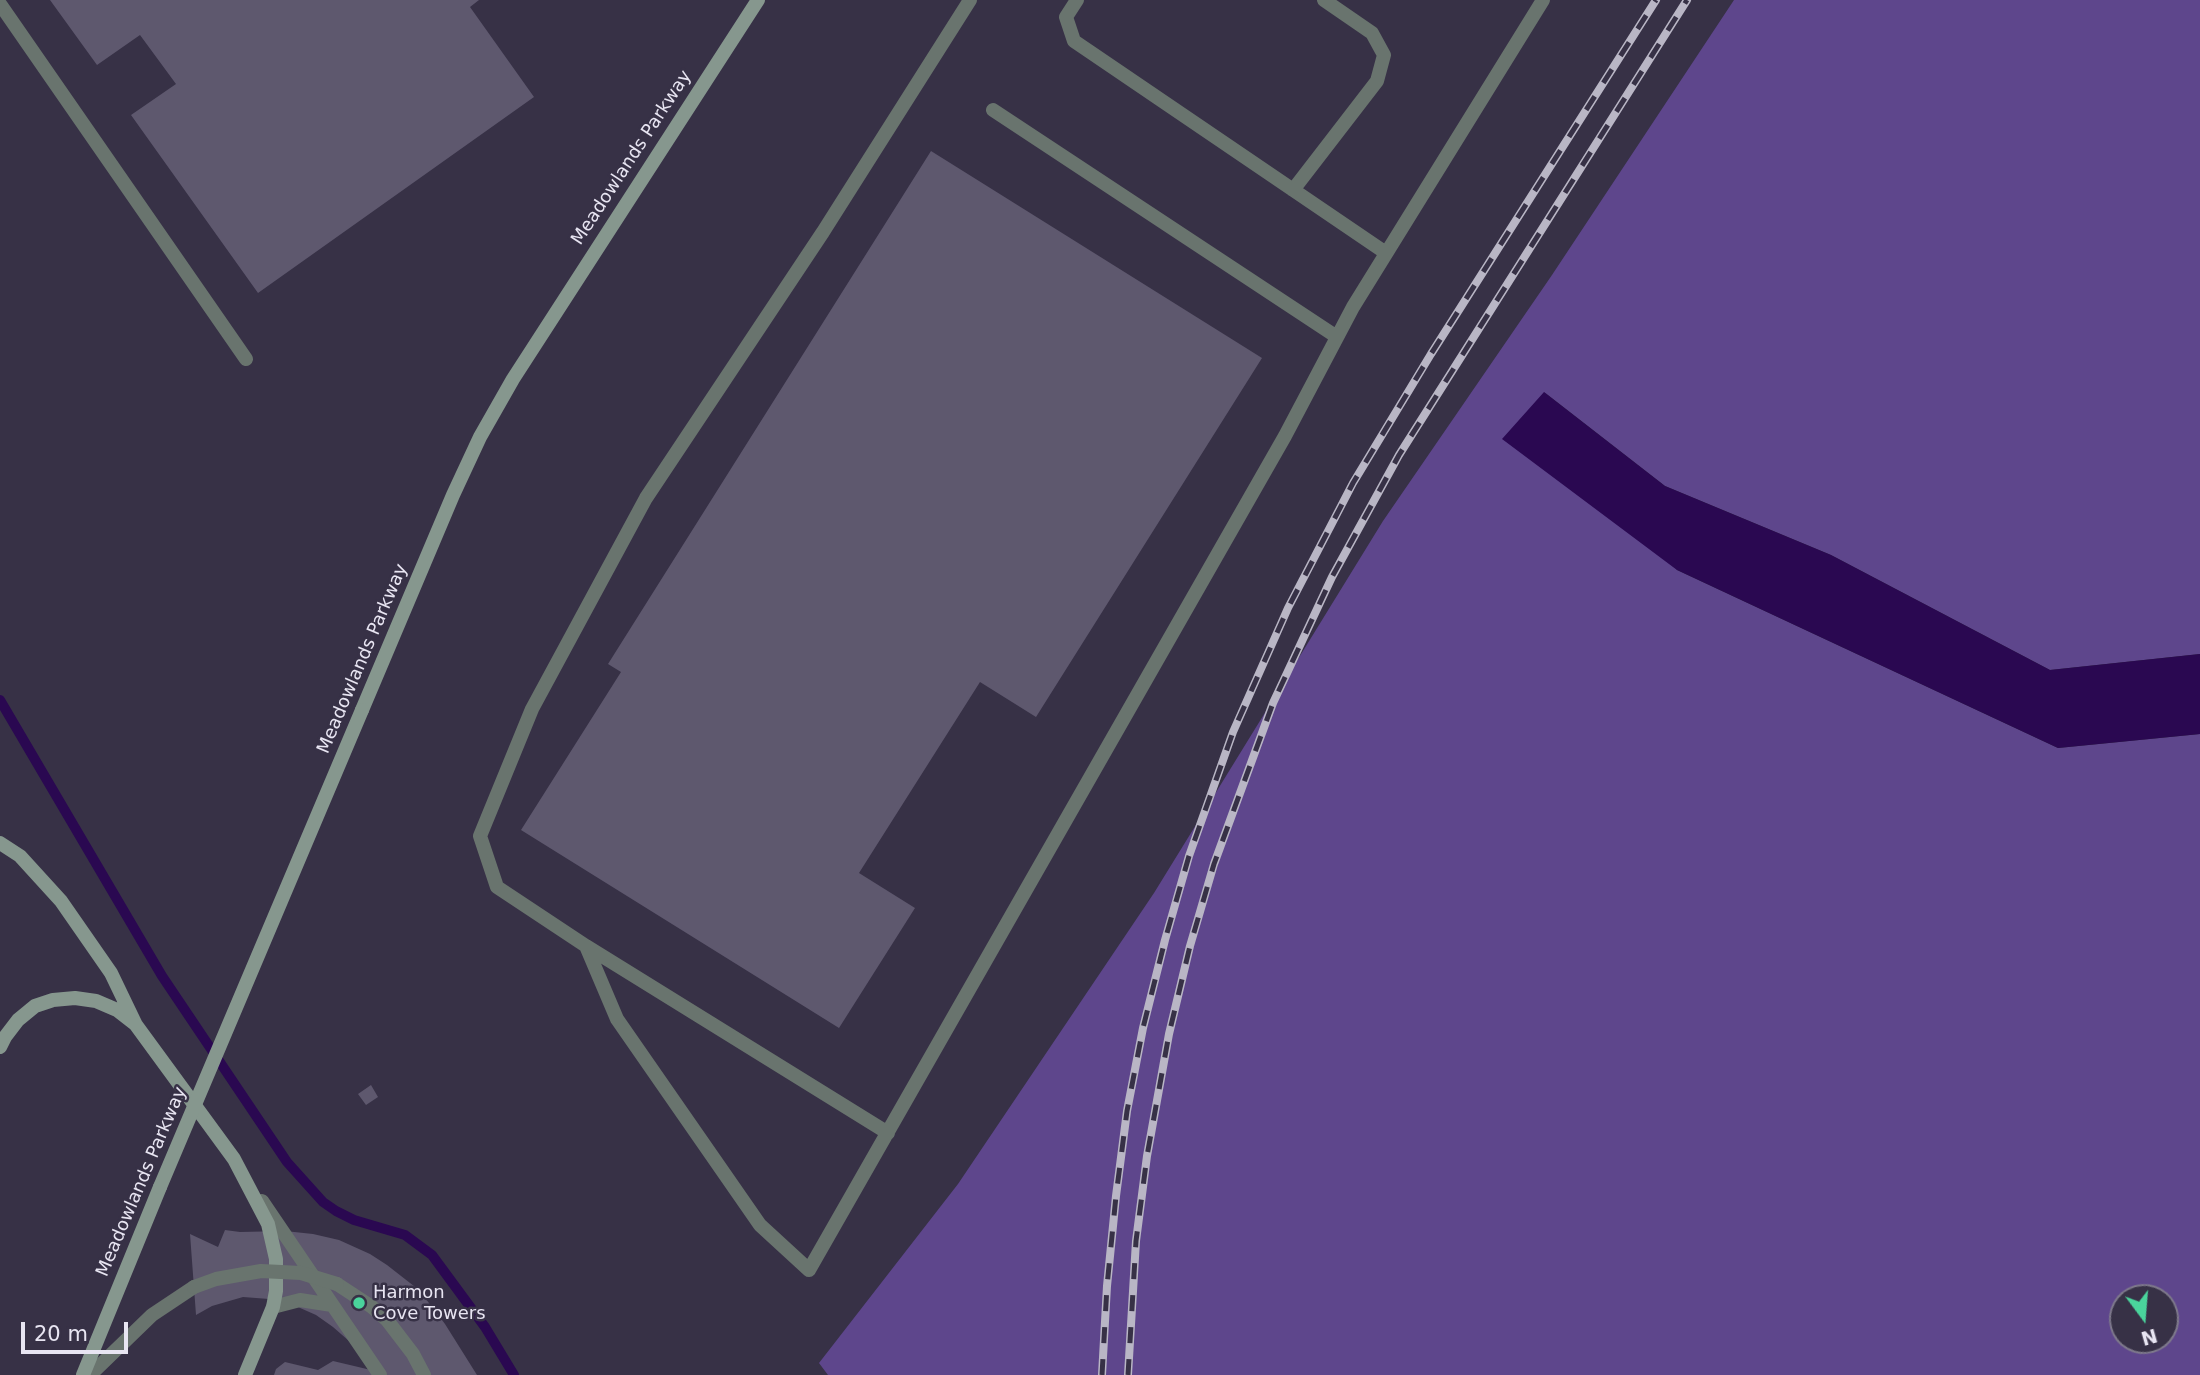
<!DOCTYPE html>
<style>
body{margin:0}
#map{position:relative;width:2200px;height:1375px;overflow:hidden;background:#373146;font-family:"DejaVu Sans",sans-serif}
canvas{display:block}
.north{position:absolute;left:2109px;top:1284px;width:70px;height:70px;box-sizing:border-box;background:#373146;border:2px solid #7e798b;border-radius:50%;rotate:164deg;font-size:19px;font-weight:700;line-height:28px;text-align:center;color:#e8e5f2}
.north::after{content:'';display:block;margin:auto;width:24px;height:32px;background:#4ad49c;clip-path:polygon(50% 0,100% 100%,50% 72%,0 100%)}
.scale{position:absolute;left:21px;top:1322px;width:107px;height:32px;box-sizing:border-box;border:4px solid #e8e5f2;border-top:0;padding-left:9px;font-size:21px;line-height:24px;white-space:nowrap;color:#e8e5f2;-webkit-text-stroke:5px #373146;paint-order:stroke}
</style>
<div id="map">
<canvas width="2200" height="1375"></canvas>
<div class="north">N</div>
<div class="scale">20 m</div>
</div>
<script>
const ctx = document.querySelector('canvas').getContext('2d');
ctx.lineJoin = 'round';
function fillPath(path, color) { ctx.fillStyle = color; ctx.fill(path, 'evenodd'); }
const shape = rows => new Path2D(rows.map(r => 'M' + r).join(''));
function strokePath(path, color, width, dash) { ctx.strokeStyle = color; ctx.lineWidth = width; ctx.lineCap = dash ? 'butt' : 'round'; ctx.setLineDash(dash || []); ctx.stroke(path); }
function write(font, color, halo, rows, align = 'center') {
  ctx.font = font + ' "DejaVu Sans",sans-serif'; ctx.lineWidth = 5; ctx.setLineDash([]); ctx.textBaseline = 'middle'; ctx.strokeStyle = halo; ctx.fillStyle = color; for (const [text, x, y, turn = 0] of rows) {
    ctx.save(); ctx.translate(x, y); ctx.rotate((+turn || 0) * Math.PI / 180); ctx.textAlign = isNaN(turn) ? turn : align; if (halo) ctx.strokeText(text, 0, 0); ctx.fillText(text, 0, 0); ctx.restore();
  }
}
fillPath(shape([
 [1734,0,2200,0,2200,654,2050,670,1831,555,1665,486,1544,392,1677,570,2058,748,2200,734,2200,1375,828,1375,819,1363,958,1184,1154,893,1383,521,1552,275],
 [2123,1298,2165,1298,2165,1340,2123,1340]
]), '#5e468c');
fillPath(shape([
 [1544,392,1665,486,1831,555,2050,670,2200,654,2200,734,2058,748,1677,570,1502,439]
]), '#2a0851');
strokePath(shape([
 [0,700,162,976,287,1162,323,1202,336,1211,354,1220,405,1235,432,1255,485,1327,514,1375]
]), '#2a0851', 10);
fillPath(shape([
 [50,0,479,0,470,7,534,97,258,293,131,115,176,84,140,35,97,65],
 [931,151,1262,358,1036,717,980,682,859,873,915,908,839,1028,521,830,621,672,608,664],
 [371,1085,378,1097,366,1105,358,1094],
 [225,1230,240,1232,285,1231,313,1234,339,1240,370,1254,387,1265,419,1290,445,1324,477,1375,274,1375,276,1369,285,1362,318,1370,333,1361,371,1370,349,1341,333,1327,316,1315,282,1300,243,1297,212,1306,196,1315,190,1234,218,1247]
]), '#5e586e');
strokePath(shape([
 [970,0,823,232,646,498,532,709,480,836,497,887,586,946,617,1019,760,1225,809,1270,1285,436,1353,307,1543,0],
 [1077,0,1066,17,1074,41,1386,253],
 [0,4,246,359],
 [993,110,1337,337],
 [1293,190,1377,81,1384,55,1372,33,1324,0],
 [586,946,888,1133],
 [262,1201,380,1375],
 [337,1284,372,1307,387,1320,413,1354,424,1375],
 [273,1307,300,1300,332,1305],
 [90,1375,152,1315,194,1287]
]), '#69746e', 14);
strokePath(shape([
 [362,710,453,495,480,437,513,379,758,0],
 [0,843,20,856,61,901,111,973,136,1025,234,1159,268,1224,276,1259,276,1291,273,1307,245,1375],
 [0,1047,5,1037,18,1020,35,1006,53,1000,75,998,96,1001,117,1010,135,1024],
 [83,1375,160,1187]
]), '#86978e', 14);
const rail = shape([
 [1102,1375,1107,1286,1116,1196,1127,1111,1143,1028,1165,940,1189,856,1233,732,1288,608,1353,483,1431,354,1656,0],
 [1128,1375,1136,1241,1147,1156,1169,1034,1190,946,1214,864,1273,703,1332,577,1399,455,1687,0]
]);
strokePath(rail, '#b9b6c5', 8);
strokePath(rail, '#373146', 5, [16]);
strokePath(shape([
 [194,1287,216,1279,261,1271,301,1273,337,1284]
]), '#69746e', 14);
strokePath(shape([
 [160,1187,362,710]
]), '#86978e', 14);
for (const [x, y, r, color] of [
 [359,1303,7,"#4ad49c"]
]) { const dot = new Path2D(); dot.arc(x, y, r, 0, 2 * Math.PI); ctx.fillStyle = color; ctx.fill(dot); strokePath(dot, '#373146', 2.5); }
write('18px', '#e8e5f2', '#373146', [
 ["Meadowlands Parkway",632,158,-57],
 ["Meadowlands Parkway",363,659,-67],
 ["Meadowlands Parkway",142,1182,-67]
]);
write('18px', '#e8e5f2', '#373146', [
 ["Harmon",373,1293],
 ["Cove Towers",373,1314]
], 'left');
</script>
